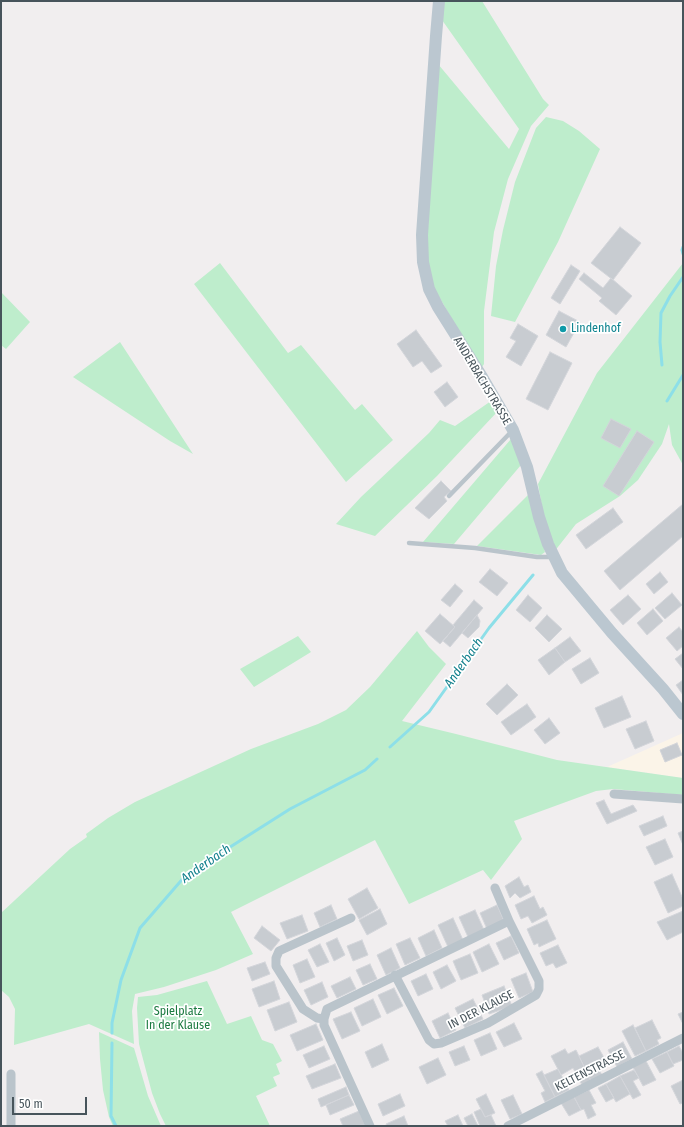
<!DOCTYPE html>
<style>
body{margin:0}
#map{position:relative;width:684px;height:1127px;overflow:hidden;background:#f1eeef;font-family:"Fira Sans Condensed",sans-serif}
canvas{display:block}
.frame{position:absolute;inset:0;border:2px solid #47545b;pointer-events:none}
.scale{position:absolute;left:12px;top:1097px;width:75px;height:18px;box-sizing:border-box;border:2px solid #47545b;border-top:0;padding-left:5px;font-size:12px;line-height:14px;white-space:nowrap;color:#47545b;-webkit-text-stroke:3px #fff;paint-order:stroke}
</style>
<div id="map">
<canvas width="684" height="1127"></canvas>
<div class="frame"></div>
<div class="scale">50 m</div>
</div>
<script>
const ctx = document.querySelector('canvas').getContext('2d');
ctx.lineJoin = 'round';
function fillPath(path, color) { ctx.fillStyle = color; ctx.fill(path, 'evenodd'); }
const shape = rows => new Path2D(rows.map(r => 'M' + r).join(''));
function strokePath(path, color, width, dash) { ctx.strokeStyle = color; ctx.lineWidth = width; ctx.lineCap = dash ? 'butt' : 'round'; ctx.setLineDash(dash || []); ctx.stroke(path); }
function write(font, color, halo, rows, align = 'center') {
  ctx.font = font + ' "Fira Sans Condensed",sans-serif'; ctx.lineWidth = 3.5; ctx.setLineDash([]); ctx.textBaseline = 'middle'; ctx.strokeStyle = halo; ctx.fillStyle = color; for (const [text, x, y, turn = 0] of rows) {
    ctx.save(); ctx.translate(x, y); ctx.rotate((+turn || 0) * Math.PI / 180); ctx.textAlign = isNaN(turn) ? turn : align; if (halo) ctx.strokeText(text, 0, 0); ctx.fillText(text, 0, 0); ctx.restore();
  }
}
fillPath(shape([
 [683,733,683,778,607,767]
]), '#fbf4e8');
fillPath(shape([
 [444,1,482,1,543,99,549,105,531,126,508,179,494,232,484,311,484,364,482,367,479,366,434,288,426,259,438,64,509,149,519,129,442,20],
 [546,117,563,121,579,131,600,149,558,242,515,322,491,316,496,266,503,230,515,182,536,128],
 [220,263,288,353,301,345,355,410,362,404,393,440,346,482,194,284],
 [683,263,683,465,672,445,669,424,662,444,638,480,620,496,576,524,554,552,546,529,538,484,597,373],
 [1,292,30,322,6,349,1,345],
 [120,342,193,454,170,441,73,377],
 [491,401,498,411,437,476,375,536,336,524,361,497,429,433,440,420,455,426],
 [511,439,521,465,454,544,423,542],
 [529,494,545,552,541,555,477,546],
 [417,631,429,647,446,664,402,721,456,734,557,760,683,778,683,795,613,789,596,791,514,821,522,839,491,880,483,870,409,904,375,840,231,912,253,954,216,970,164,987,135,994,132,1011,134,1044,89,1024,14,1045,15,1009,9,997,1,990,1,913,70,849,87,837,86,834,108,818,135,802,251,749,318,724,346,710,370,687],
 [298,636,311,652,254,687,240,669],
 [207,981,227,1024,251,1016,262,1040,273,1044,282,1061,276,1064,280,1074,273,1077,277,1086,256,1096,270,1126,166,1126,160,1114,152,1093,139,1044,137,1008,138,997,157,995],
 [99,1032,134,1048,148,1096,161,1126,113,1126,109,1117,103,1090,100,1059]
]), '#beedcc');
strokePath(shape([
 [683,247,682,250,683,254],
 [662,365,660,342,661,313,670,296,683,277],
 [667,401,683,375],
 [390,747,429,712,489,628,533,575],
 [112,1033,112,1023,121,980,140,928,186,875,290,809,365,770,377,759],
 [112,1043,111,1116,116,1126]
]), '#8ddfe8', 3);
const building = shape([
 [620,227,641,243,613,280,591,263,620,227],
 [571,265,580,271,560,304,551,298,571,265],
 [584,273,603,288,611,278,632,296,616,315,599,301,602,298,579,279,584,273],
 [559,311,580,322,566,347,546,335,559,311],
 [518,324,538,336,521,366,506,357,516,341,510,338,518,324],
 [416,330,442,366,431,373,422,361,413,367,397,344,416,330],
 [550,352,572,363,548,410,526,399,550,352],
 [447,382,458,397,445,407,434,392,447,382],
 [611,419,631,429,620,448,601,438,611,419],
 [637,431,654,442,619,496,603,486,637,431],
 [441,481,451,491,444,497,447,501,429,519,415,508,441,481],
 [683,504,683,536,620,590,604,571,683,504],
 [613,508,623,522,586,549,576,535,613,508],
 [490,569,508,583,497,596,479,582,490,569],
 [660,572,668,582,654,594,646,584,660,572],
 [455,584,463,591,450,607,441,600,455,584],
 [672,593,682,605,665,619,655,608,672,593],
 [528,595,542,608,530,622,516,610,528,595],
 [628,595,641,609,623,625,610,610,628,595],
 [474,600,483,608,450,647,443,641,455,627,453,625,474,600],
 [653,609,663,621,647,635,637,623,653,609],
 [440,614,455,627,440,644,425,631,440,614],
 [477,615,480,621,479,627,468,638,462,633,477,615],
 [547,615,562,629,549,642,535,628,547,615],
 [679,627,683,632,683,646,677,651,666,638,679,627],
 [570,637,581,651,565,662,555,648,570,637],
 [555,648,565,662,549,675,538,660,555,648],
 [683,653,683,669,675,659,683,653],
 [590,658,599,673,581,684,572,669,590,658],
 [683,680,683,695,676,685,683,680],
 [507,684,518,695,497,715,486,704,507,684],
 [622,696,631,717,604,728,595,708,622,696],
 [527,704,536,717,511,735,501,722,527,704],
 [549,718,560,733,545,744,534,730,549,718],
 [646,721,654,741,635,749,626,729,646,721],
 [677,743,682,755,665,762,660,750,677,743],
 [604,800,611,814,633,805,637,811,607,824,596,803,604,800],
 [663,816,667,826,644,836,639,826,663,816],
 [683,831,683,845,678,833,683,831],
 [665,839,673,857,655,865,646,847,665,839],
 [672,874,683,899,683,906,668,913,654,882,672,874],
 [519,877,524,887,528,885,531,892,520,898,515,893,510,898,505,886,519,877],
 [367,888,378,908,359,919,348,899,367,888],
 [534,896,540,909,543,907,547,915,532,923,528,916,521,919,515,905,534,896],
 [331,905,337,919,320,927,314,913,331,905],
 [497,905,504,921,487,929,480,913,497,905],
 [380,909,387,924,367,935,359,920,380,909],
 [475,910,484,930,468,937,459,917,475,910],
 [683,911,683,932,667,940,657,922,683,911],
 [302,915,308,931,287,939,280,923,302,915],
 [453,918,463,940,448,947,438,925,453,918],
 [547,920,556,939,539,947,538,943,534,945,527,929,547,920],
 [262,926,280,940,271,951,254,938,262,926],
 [434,930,442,948,426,956,418,938,434,930],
 [511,936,519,953,504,960,496,943,511,936],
 [337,938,345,955,334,961,326,943,337,938],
 [410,938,420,958,405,965,396,944,410,938],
 [362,940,368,955,353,961,347,946,362,940],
 [320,944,329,962,317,967,308,950,320,944],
 [489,944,499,964,482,972,473,952,489,944],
 [558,945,567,963,556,968,553,963,546,966,540,953,558,945],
 [391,948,400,968,386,975,377,955,391,948],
 [470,954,478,973,461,980,453,961,470,954],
 [307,959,315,977,300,983,293,965,307,959],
 [265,962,270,974,252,981,247,968,265,962],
 [370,964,377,979,363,985,356,970,370,964],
 [447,965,456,981,441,989,433,972,447,965],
 [526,973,533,992,519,998,511,979,526,973],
 [426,974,433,989,418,996,411,981,426,974],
 [350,977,356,989,337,998,331,986,350,977],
 [274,981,280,999,259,1007,252,989,274,981],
 [322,982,328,997,311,1005,304,990,322,982],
 [504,986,512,1006,489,1014,482,995,504,986],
 [394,988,403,1006,387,1014,378,995,394,988],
 [373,999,381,1017,362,1026,354,1008,373,999],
 [473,999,483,1019,465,1028,455,1008,473,999],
 [289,1002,297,1022,275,1031,267,1010,289,1002],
 [351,1012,360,1031,342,1039,333,1019,351,1012],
 [683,1012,683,1024,678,1014,683,1012],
 [448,1013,456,1030,440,1038,432,1021,448,1013],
 [652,1020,661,1038,657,1040,659,1044,646,1051,635,1028,652,1020],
 [514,1023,522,1039,504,1047,496,1032,514,1023],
 [316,1024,323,1040,297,1051,290,1035,316,1024],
 [633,1025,646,1051,635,1056,622,1031,633,1025],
 [490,1033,497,1049,481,1056,474,1040,490,1033],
 [623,1042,632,1059,617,1067,608,1050,623,1042],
 [382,1044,389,1060,372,1068,365,1052,382,1044],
 [324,1046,330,1059,309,1068,303,1055,324,1046],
 [464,1046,470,1060,455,1066,449,1052,464,1046],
 [679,1046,683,1053,683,1060,673,1064,667,1052,679,1046],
 [598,1047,606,1061,597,1066,602,1075,591,1081,579,1056,598,1047],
 [565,1049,568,1054,576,1050,591,1081,582,1085,573,1068,561,1075,551,1056,565,1049],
 [667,1052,674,1066,660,1073,652,1059,667,1052],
 [438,1058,446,1075,427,1084,419,1067,438,1058],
 [646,1061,656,1080,643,1086,633,1067,646,1061],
 [335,1064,341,1078,312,1089,306,1076,335,1064],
 [558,1069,569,1090,555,1097,544,1075,558,1069],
 [634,1070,639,1078,633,1081,641,1095,633,1099,620,1076,634,1070],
 [542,1071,555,1097,545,1102,541,1093,545,1091,536,1074,542,1071],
 [620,1076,630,1094,616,1102,606,1084,620,1076],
 [683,1080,683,1103,680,1104,671,1086,683,1080],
 [606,1084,614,1098,606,1102,598,1088,606,1084],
 [346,1087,349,1095,321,1107,318,1099,346,1087],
 [589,1090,596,1103,591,1105,596,1115,588,1119,584,1109,581,1110,574,1097,589,1090],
 [400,1094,405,1106,383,1116,378,1104,400,1094],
 [486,1094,495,1113,485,1117,476,1099,486,1094],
 [349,1095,354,1105,330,1115,326,1105,349,1095],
 [513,1095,522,1114,510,1119,501,1100,513,1095],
 [574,1097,581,1110,569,1116,561,1103,574,1097],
 [481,1109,485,1117,491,1115,496,1126,480,1126,474,1112,481,1109],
 [359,1111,365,1125,343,1126,340,1119,359,1111],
 [472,1114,478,1126,468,1126,464,1118,472,1114],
 [458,1115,463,1126,448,1126,445,1121,458,1115],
 [404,1116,408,1126,387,1126,386,1124,404,1116]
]);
fillPath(building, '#c8ccd1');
strokePath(building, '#d3d5da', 1);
strokePath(shape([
 [449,496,513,430],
 [409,543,475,548,537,557,552,557]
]), '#bac4cb', 4.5);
strokePath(shape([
 [614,794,683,799],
 [395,975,429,1040,434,1044,441,1043,488,1023,536,995,539,989,539,981,509,921,495,888],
 [324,1019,317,1018,303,1009,276,966,276,958,279,951,351,918],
 [11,1126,11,1074],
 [370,1126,324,1025,324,1019,327,1009,509,921],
 [508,1126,683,1038]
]), '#bac4cb', 9);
strokePath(shape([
 [439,1,436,36,422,235,423,262,429,289,438,307,482,377,513,430,527,467,539,517,548,544,562,573,612,633,663,689,683,714]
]), '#bbc7d0', 12);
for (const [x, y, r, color] of [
 [563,329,4,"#0f9aa8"]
]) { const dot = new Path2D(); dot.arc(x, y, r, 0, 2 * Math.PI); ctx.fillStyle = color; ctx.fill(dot); strokePath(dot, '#fff', 1.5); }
write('12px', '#0d838f', '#fff', [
 ["Lindenhof",571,329]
], 'left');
write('12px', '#47545b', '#fff', [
 ["ANDERBACHSTRASSE",482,381,59],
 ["IN DER KLAUSE",481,1010,-27],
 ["KELTENSTRASSE",590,1071,-27]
]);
write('12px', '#1b7a40', '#fff', [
 ["Spielplatz",178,1012],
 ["In der Klause",178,1026]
]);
write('italic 13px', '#12808d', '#fff', [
 ["Anderbach",464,663,-55],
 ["Anderbach",206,864,-35]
]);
</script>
